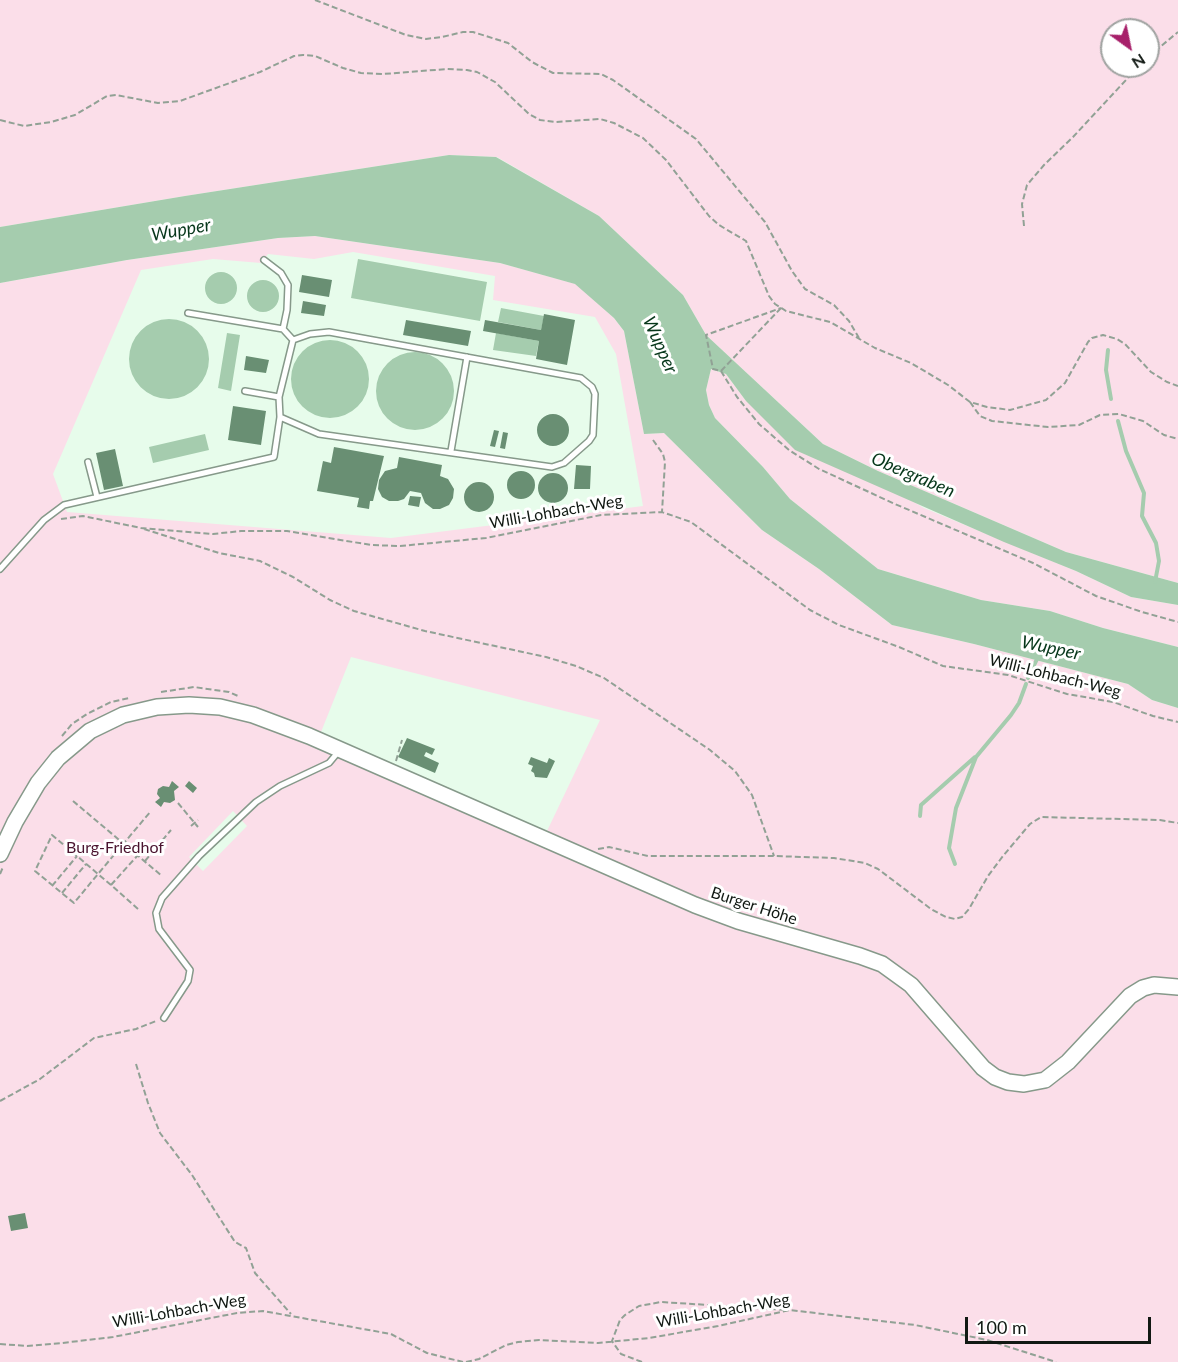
<!DOCTYPE html>
<meta charset="utf-8">
<style>
body{margin:0}
#map{position:relative;width:1178px;height:1362px;overflow:hidden;background:#e7fceb;font-family:Lato,sans-serif}
canvas{display:block}
.north{position:absolute;left:1100px;top:18px;width:60px;height:60px;box-sizing:border-box;background:#fff;border:2px solid #a0a3a1;border-radius:50%;rotate:147deg;font-size:16px;font-weight:700;line-height:24px;text-align:center;color:#111913}
.north::after{content:'';display:block;margin:auto;width:21px;height:27px;background:#a7206a;clip-path:polygon(50% 0,100% 100%,50% 72%,0 100%)}
.scale{position:absolute;left:965px;top:1317px;width:186px;height:27px;box-sizing:border-box;border:3px solid #111913;border-top:0;padding-left:8px;font-size:18px;line-height:21px;white-space:nowrap;color:#111913;-webkit-text-stroke:4px #fff;paint-order:stroke}
</style>
<div id="map">
<canvas width="1178" height="1362"></canvas>
<div class="north">N</div>
<div class="scale">100 m</div>
</div>
<script>
const ctx = document.querySelector('canvas').getContext('2d');
ctx.lineJoin = 'round';
function fillPath(path, color) { ctx.fillStyle = color; ctx.fill(path, 'evenodd'); }
const shape = rows => new Path2D(rows.map(r => 'M' + r).join(''));
function strokePath(path, color, width, dash) { ctx.strokeStyle = color; ctx.lineWidth = width; ctx.lineCap = dash ? 'butt' : 'round'; ctx.setLineDash(dash || []); ctx.stroke(path); }
function write(font, color, halo, rows, align = 'center') {
  ctx.font = font + ' Lato,sans-serif'; ctx.lineWidth = 6; ctx.setLineDash([]); ctx.textBaseline = 'middle'; ctx.strokeStyle = halo; ctx.fillStyle = color; for (const [text, x, y, turn = 0] of rows) {
    ctx.save(); ctx.translate(x, y); ctx.rotate((+turn || 0) * Math.PI / 180); ctx.textAlign = isNaN(turn) ? turn : align; if (halo) ctx.strokeText(text, 0, 0); ctx.fillText(text, 0, 0); ctx.restore();
  }
}
fillPath(shape([
 [0,0,1178,0,1178,583,1066,552,878,471,823,444,706,335,683,295,599,216,497,157,449,155,185,196,0,227],
 [1112,30,1148,30,1148,66,1112,66],
 [315,236,500,263,576,284,614,318,624,331,644,434,664,433,762,530,819,569,892,625,974,644,1128,684,1152,700,1178,708,1178,1362,0,1362,0,283,127,260,278,238],
 [353,252,495,276,493,300,595,317,616,354,643,506,391,538,67,512,53,474,141,270,213,259,261,263,268,254,314,259],
 [351,657,600,720,547,831,321,732],
 [233,811,247,826,203,871,189,857],
 [711,369,726,374,746,401,924,508,1076,571,1131,597,1178,605,1178,647,1103,628,1050,611,981,600,878,569,790,499,763,467,715,418,709,405,706,390]
]), '#fbdee9');
fillPath(shape([
 [449,155,496,157,599,216,683,295,706,335,823,444,878,471,1066,552,1178,583,1178,605,1131,597,1076,571,1004,542,795,450,746,401,726,374,711,369,706,390,709,405,715,418,763,467,790,499,878,569,981,600,1050,611,1103,628,1178,647,1178,708,1152,700,1128,684,974,644,892,625,819,569,762,530,664,433,644,434,624,331,614,318,575,284,500,263,315,236,278,238,127,260,0,283,0,227,185,196],
 [358,259,487,282,480,321,351,298],
 '205 288a16 16 0 1 1 32 0a16 16 0 1 1-32 0Z',
 '247 296a16 16 0 1 1 32 0a16 16 0 1 1-32 0Z',
 [501,308,544,316,541,330,498,322],
 '129 359a40 40 0 1 1 80 0a40 40 0 1 1-80 0Z',
 [227,333,240,335,231,391,218,388],
 [496,333,539,341,536,356,493,350],
 '291 379a39 39 0 1 1 78 0a39 39 0 1 1-78 0Z',
 '376 391a39 39 0 1 1 78 0a39 39 0 1 1-78 0Z',
 [205,434,209,450,153,463,149,447]
]), '#a5ccae');
strokePath(shape([
 [1108,350,1106,370,1111,399],
 [1118,421,1126,451,1144,493,1142,516,1156,543,1159,561,1155,582],
 [1028,678,1038,657],
 [920,816,921,805,975,757],
 [955,864,949,848,956,808,976,757,1011,715,1019,703,1026,684]
]), '#a5ccae', 4);
fillPath(shape([
 [302,275,332,280,329,297,299,292],
 [303,301,326,305,324,316,301,313],
 [544,314,575,320,567,365,536,359,539,341,483,331,485,320,541,330],
 [406,320,471,331,468,346,403,335],
 [246,356,269,360,266,373,244,370],
 [233,406,266,411,261,445,228,440],
 '537 430a16 16 0 1 1 32 0a16 16 0 1 1-32 0Z',
 [494,430,499,431,495,447,490,446],
 [503,432,508,433,505,449,500,448],
 [334,447,384,456,373,501,370,501,369,509,357,507,359,498,317,491,323,461,331,463],
 [115,449,123,486,104,490,96,453],
 [399,457,442,465,440,476,448,479,454,489,453,498,449,505,440,509,433,509,425,503,421,493,410,491,404,499,398,501,389,501,382,497,378,489,379,480,385,471,397,468],
 [576,465,591,466,590,489,574,489],
 '507 485a14 14 0 1 1 28 0a14 14 0 1 1-28 0Z',
 '538 488a15 15 0 1 1 30 0a15 15 0 1 1-30 0Z',
 '464 497a15 15 0 1 1 30 0a15 15 0 1 1-30 0Z',
 [410,496,421,497,419,507,408,505],
 [407,738,435,749,432,755,426,752,424,756,439,763,435,773,398,757],
 [531,757,547,763,549,758,555,761,547,778,535,777,534,773,531,771,533,766,528,764],
 [172,781,179,787,174,791,175,800,170,803,164,802,161,807,155,802,160,798,157,794,158,789,163,786,169,787],
 [189,781,197,788,193,793,185,786],
 [25,1213,28,1228,11,1231,8,1216]
]), '#698f73');
const lane = shape([
 [264,260,281,273,288,285,287,310,283,329],
 [188,313,283,329,293,340],
 [245,391,279,397],
 [451,451,467,357],
 [88,462,97,497],
 [0,569,44,520,64,505,274,457,280,417,279,397,293,340,310,334,329,332,581,378,592,387,595,394,593,435,589,441,564,463,552,467,319,434,280,417],
 [164,1018,188,981,190,970,159,929,156,913,162,898,199,856,256,802,280,786,329,763,339,751]
]);
const secondary = shape([
 [0,854,15,822,38,783,58,758,90,731,123,715,157,707,189,705,220,707,253,715,309,736,695,905,738,921,860,956,882,964,911,985,983,1068,995,1077,1008,1082,1024,1084,1045,1080,1068,1062,1130,996,1143,988,1154,985,1178,987]
]);
strokePath(lane, '#86998a', 8);
strokePath(secondary, '#86998a', 18);
strokePath(shape([
 [315,0,406,35,426,39,442,37,463,32,473,32,508,43,532,62,553,73,601,74,613,80,696,139,765,222,792,271,805,289,834,305,849,321,859,338],
 [1148,57,1178,32],
 [0,120,24,126,51,122,75,115,107,96,116,95,158,103,180,101,260,72,294,56,303,55,315,56,343,68,361,73,383,74,447,69,467,70,477,72,495,82,529,114,540,120,555,122,600,119,614,123,643,138,666,160,709,216,719,225,746,241,769,296,775,304,786,311,830,322,875,348,911,363,948,385,970,402,987,407,1010,410,1046,400,1065,383,1088,342,1092,338,1103,335,1117,339,1125,344,1151,372,1167,382,1178,386],
 [1024,226,1022,204,1027,185,1044,165,1073,137,1139,66],
 [781,308,721,371,713,369,706,335,781,308],
 [721,371,737,397,759,424,789,450,819,469,895,504,1033,563,1096,596,1142,612,1178,622],
 [970,402,980,416,992,421,1048,427,1079,425,1100,415,1119,414,1143,421,1164,435,1178,439],
 [653,440,663,454,665,462,662,512],
 [61,519,83,516,141,528,213,534,241,531,287,531,371,545,400,546,486,538,601,515,662,512,691,522,810,610,839,625,899,647,943,666,1008,675,1067,694,1113,702,1153,716,1178,722],
 [144,529,219,553,260,561,293,577,330,600,354,611,425,631,546,657,576,666,604,678,710,750,735,771,752,795,774,856],
 [161,692,194,687,229,692,238,696],
 [62,736,72,724,87,714,111,702,129,698],
 [396,761,402,740],
 [73,801,162,876],
 [178,803,198,827],
 [191,826,198,820],
 [598,849,609,847,648,856,774,856,834,858,865,863,878,869,931,909,946,917,955,919,962,917,969,909,988,876,1003,856,1030,824,1041,817,1160,820,1178,823],
 [145,861,171,830],
 [0,874,3,867],
 [111,885,138,855],
 [52,886,77,856],
 [62,893,86,864],
 [138,909,111,885,98,874,77,856,52,835,35,871,74,903,98,874,124,843,151,811],
 [136,1064,148,1103,160,1133,192,1175,235,1242,246,1248,255,1273,291,1314],
 [0,1101,40,1079,94,1038,136,1029,156,1021],
 [0,1344,27,1346,62,1343,113,1337,237,1313,263,1311,391,1334,427,1353,463,1362],
 [466,1362,479,1359,506,1345,518,1342,539,1340,598,1343,649,1338,718,1326,790,1310,915,1325,987,1340,1056,1362],
 [642,1362,621,1354,612,1341,620,1320,625,1315,639,1306,661,1302,787,1310]
]), '#91a195', 2, [6, 3]);
strokePath(lane, '#fff', 5);
strokePath(secondary, '#fff', 15);
write('16px', '#111913', '#fff', [
 ["Willi-Lohbach-Weg",556,512,-10],
 ["Willi-Lohbach-Weg",1055,676,14],
 ["Burger Höhe",754,906,18],
 ["Willi-Lohbach-Weg",179,1311,-10],
 ["Willi-Lohbach-Weg",723,1311,-10]
]);
write('16px', '#4a142f', '#fff', [
 ["Burg-Friedhof",115,848]
]);
write('italic 18px', '#07371b', '#fff', [
 ["Wupper",181,230,-10],
 ["Wupper",660,345,66],
 ["Obergraben",913,475,23],
 ["Wupper",1051,648,12]
]);
</script>
